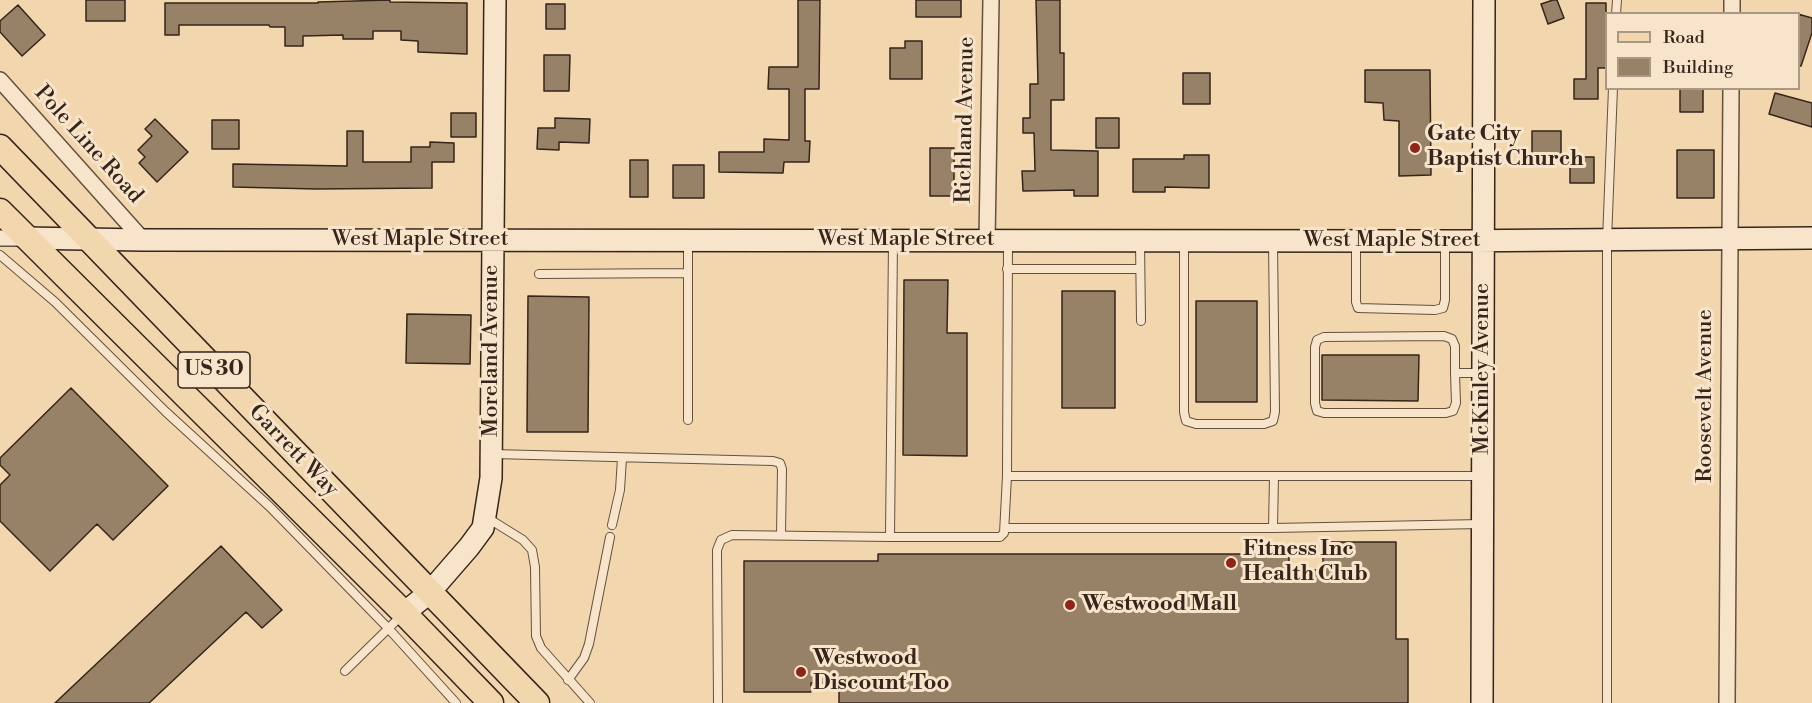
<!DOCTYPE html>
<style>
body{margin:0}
#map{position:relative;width:1812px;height:703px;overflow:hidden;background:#f2d6ad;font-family:"Libre Bodoni",serif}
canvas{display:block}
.legend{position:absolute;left:1605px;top:12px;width:195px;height:78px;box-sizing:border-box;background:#f7e4ca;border:2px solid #a99884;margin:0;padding:8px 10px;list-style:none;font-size:18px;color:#35251b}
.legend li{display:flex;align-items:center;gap:12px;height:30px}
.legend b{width:30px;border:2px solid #a99884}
</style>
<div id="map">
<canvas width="1812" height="703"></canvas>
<ul class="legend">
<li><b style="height:8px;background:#f2d6ad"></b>Road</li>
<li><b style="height:16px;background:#978167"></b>Building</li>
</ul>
</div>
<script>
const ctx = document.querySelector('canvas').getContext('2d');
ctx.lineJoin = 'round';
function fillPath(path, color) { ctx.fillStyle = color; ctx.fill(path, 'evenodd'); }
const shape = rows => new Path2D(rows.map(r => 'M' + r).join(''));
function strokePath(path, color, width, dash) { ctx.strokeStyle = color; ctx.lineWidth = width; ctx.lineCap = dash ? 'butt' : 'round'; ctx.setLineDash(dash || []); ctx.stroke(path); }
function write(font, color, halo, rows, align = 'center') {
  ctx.font = font + ' "Libre Bodoni",serif'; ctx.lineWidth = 6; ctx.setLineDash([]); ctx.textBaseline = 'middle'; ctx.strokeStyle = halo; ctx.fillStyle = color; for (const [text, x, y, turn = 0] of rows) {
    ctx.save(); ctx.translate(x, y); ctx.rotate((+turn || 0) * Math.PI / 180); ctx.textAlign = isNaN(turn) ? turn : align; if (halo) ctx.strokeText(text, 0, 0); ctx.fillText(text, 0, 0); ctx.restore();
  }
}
const building = shape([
 [86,0,125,0,125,21,86,21,86,0],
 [390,0,390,2,467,3,467,54,418,52,418,41,401,40,401,31,373,31,373,39,343,39,343,35,303,36,303,46,285,46,285,27,270,27,269,25,179,25,179,35,165,35,165,3,318,3,318,2,390,0],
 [798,0,820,0,819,89,805,89,805,141,810,141,809,162,784,162,783,173,719,172,719,152,764,152,764,139,789,140,789,89,768,89,769,67,798,67,798,0],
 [916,0,961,0,961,17,916,17,916,0],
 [1036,0,1060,0,1060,53,1064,53,1064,100,1051,100,1051,150,1098,151,1098,196,1074,196,1074,190,1023,191,1022,171,1035,171,1034,133,1023,133,1023,118,1030,118,1030,84,1038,84,1036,0],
 [1553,0,1557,0,1564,18,1548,24,1541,4,1553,0],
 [1586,3,1606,3,1606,68,1598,68,1598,99,1574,99,1574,79,1586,79,1586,3],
 [546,4,565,4,565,29,546,29,546,4],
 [18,5,45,35,22,56,0,32,0,21,18,5],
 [1798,14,1812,18,1812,33,1801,66,1798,66,1798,14],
 [905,41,922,41,922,79,890,79,890,48,905,48,905,41],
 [544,55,570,55,569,91,544,91,544,55],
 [1365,70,1430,70,1431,175,1399,176,1399,121,1384,120,1383,103,1365,102,1365,70],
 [1183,73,1210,73,1210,104,1183,104,1183,73],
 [1680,88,1703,88,1703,112,1680,112,1680,88],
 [1775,93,1812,103,1812,127,1769,114,1775,93],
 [451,113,476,113,476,137,451,137,451,113],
 [555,118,590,119,589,143,559,142,559,150,537,149,538,128,555,128,555,118],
 [1096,118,1119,118,1119,148,1096,148,1096,118],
 [155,119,188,152,157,182,139,163,145,157,138,150,152,136,145,129,155,119],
 [212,120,239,120,239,149,212,149,212,120],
 [347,131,363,131,363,162,411,162,411,147,430,147,430,142,454,143,454,162,432,162,432,188,316,189,233,187,233,164,347,166,347,131],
 [1532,131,1561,131,1561,154,1532,154,1532,131],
 [930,148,954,148,954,196,930,196,930,148],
 [1677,150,1714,150,1714,198,1677,198,1677,150],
 [1184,155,1209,155,1209,188,1165,187,1165,192,1133,192,1133,159,1184,159,1184,155],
 [1570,157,1594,157,1594,183,1570,183,1570,157],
 [630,160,648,160,648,197,630,197,630,160],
 [673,165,704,165,704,198,673,198,673,165],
 [904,280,948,280,947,333,967,333,967,456,903,455,904,280],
 [1062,291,1115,291,1115,408,1062,408,1062,291],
 [528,296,589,297,588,432,527,432,528,296],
 [1196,301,1257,301,1257,402,1196,402,1196,301],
 [407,314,471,315,470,364,406,363,407,314],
 [1322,355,1419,355,1418,401,1322,400,1322,355],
 [71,388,168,486,113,540,97,524,50,571,0,521,0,485,10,475,0,465,0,458,71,388],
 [1323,542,1396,542,1396,639,1408,639,1408,703,839,703,839,683,811,683,811,692,744,692,744,561,878,561,878,554,1289,554,1289,570,1323,570,1323,542],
 [221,546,282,610,262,628,246,612,149,703,55,703,221,546]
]);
fillPath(building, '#978167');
strokePath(building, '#35251b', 1.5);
const lane = shape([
 [1616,14,1617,0],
 [1140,242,1141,321],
 [1356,242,1356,302,1358,308,1435,310,1443,308,1445,300,1445,241],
 [1184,244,1184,412,1186,421,1196,424,1264,424,1273,421,1275,412,1273,242],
 [0,255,55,302,166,412,270,507,388,628,456,703],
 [1007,269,1140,269],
 [688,273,688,420],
 [539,274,688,273,688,242],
 [1455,373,1456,403,1453,411,1446,413,1324,413,1317,411,1315,403,1315,347,1317,340,1324,337,1444,336,1452,339,1455,346,1455,373,1481,373],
 [493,454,773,461,780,463,782,469,781,535],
 [1007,476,1481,476],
 [486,517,523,540,532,550,535,567,536,636,541,648,590,703],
 [612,525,620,490,622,458],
 [1006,528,1273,528,1481,524],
 [1273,528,1274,476],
 [890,537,1000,537,1004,533,1007,476,1008,242],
 [345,671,402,615],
 [568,680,584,658,589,644,610,537],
 [718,703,717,550,721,540,732,535,890,537,893,242],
 [1607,703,1607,240,1613,88]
]);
const street = shape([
 [1732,14,1732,0],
 [0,80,143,240],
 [0,238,25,238],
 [987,240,991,0],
 [1727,703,1731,88]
]);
const secondary = shape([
 [25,238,143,240,1445,241,1812,238],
 [404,613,429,593,469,547,483,528,491,478,495,0],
 [1482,703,1484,0]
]);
const primary = shape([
 [0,147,537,703],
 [0,211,404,613,491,703]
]);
strokePath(lane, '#645140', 10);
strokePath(street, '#645140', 18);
strokePath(secondary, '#35251b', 24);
strokePath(primary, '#35251b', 27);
strokePath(lane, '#f7e4ca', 8);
strokePath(street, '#f7e4ca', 15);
strokePath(secondary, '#f7e4ca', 21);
strokePath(primary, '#f2d6ad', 24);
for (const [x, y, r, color] of [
 [1415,148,6,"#8f2418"],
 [1231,563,6,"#8f2418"],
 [1070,605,6,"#8f2418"],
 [801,672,6,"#8f2418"]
]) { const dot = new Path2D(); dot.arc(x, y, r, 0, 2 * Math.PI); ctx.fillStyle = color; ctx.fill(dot); strokePath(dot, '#f7e4ca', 2); }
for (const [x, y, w] of [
 [214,370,72]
]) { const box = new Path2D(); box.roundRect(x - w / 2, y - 18, w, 36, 4.5); ctx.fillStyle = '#f7e4ca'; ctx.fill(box); strokePath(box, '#35251b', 1.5); }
write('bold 21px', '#35251b', null, [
 ["US 30",214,370]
]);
write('22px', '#35251b', '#f7e4ca', [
 ["Richland Avenue",966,120,-89],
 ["Pole Line Road",88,145,48],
 ["West Maple Street",420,240],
 ["West Maple Street",906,240],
 ["West Maple Street",1392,241],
 ["Moreland Avenue",492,351,-90],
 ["McKinley Avenue",1483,369,-90],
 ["Roosevelt Avenue",1706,396,-90],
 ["Garrett Way",293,451,46]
]);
write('bold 22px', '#35251b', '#f7e4ca', [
 ["Gate City",1427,135],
 ["Baptist Church",1427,160],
 ["Fitness Inc",1243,550],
 ["Health Club",1243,575],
 ["Westwood Mall",1082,605],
 ["Westwood",813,659],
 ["Discount Too",813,684]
], 'left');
</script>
